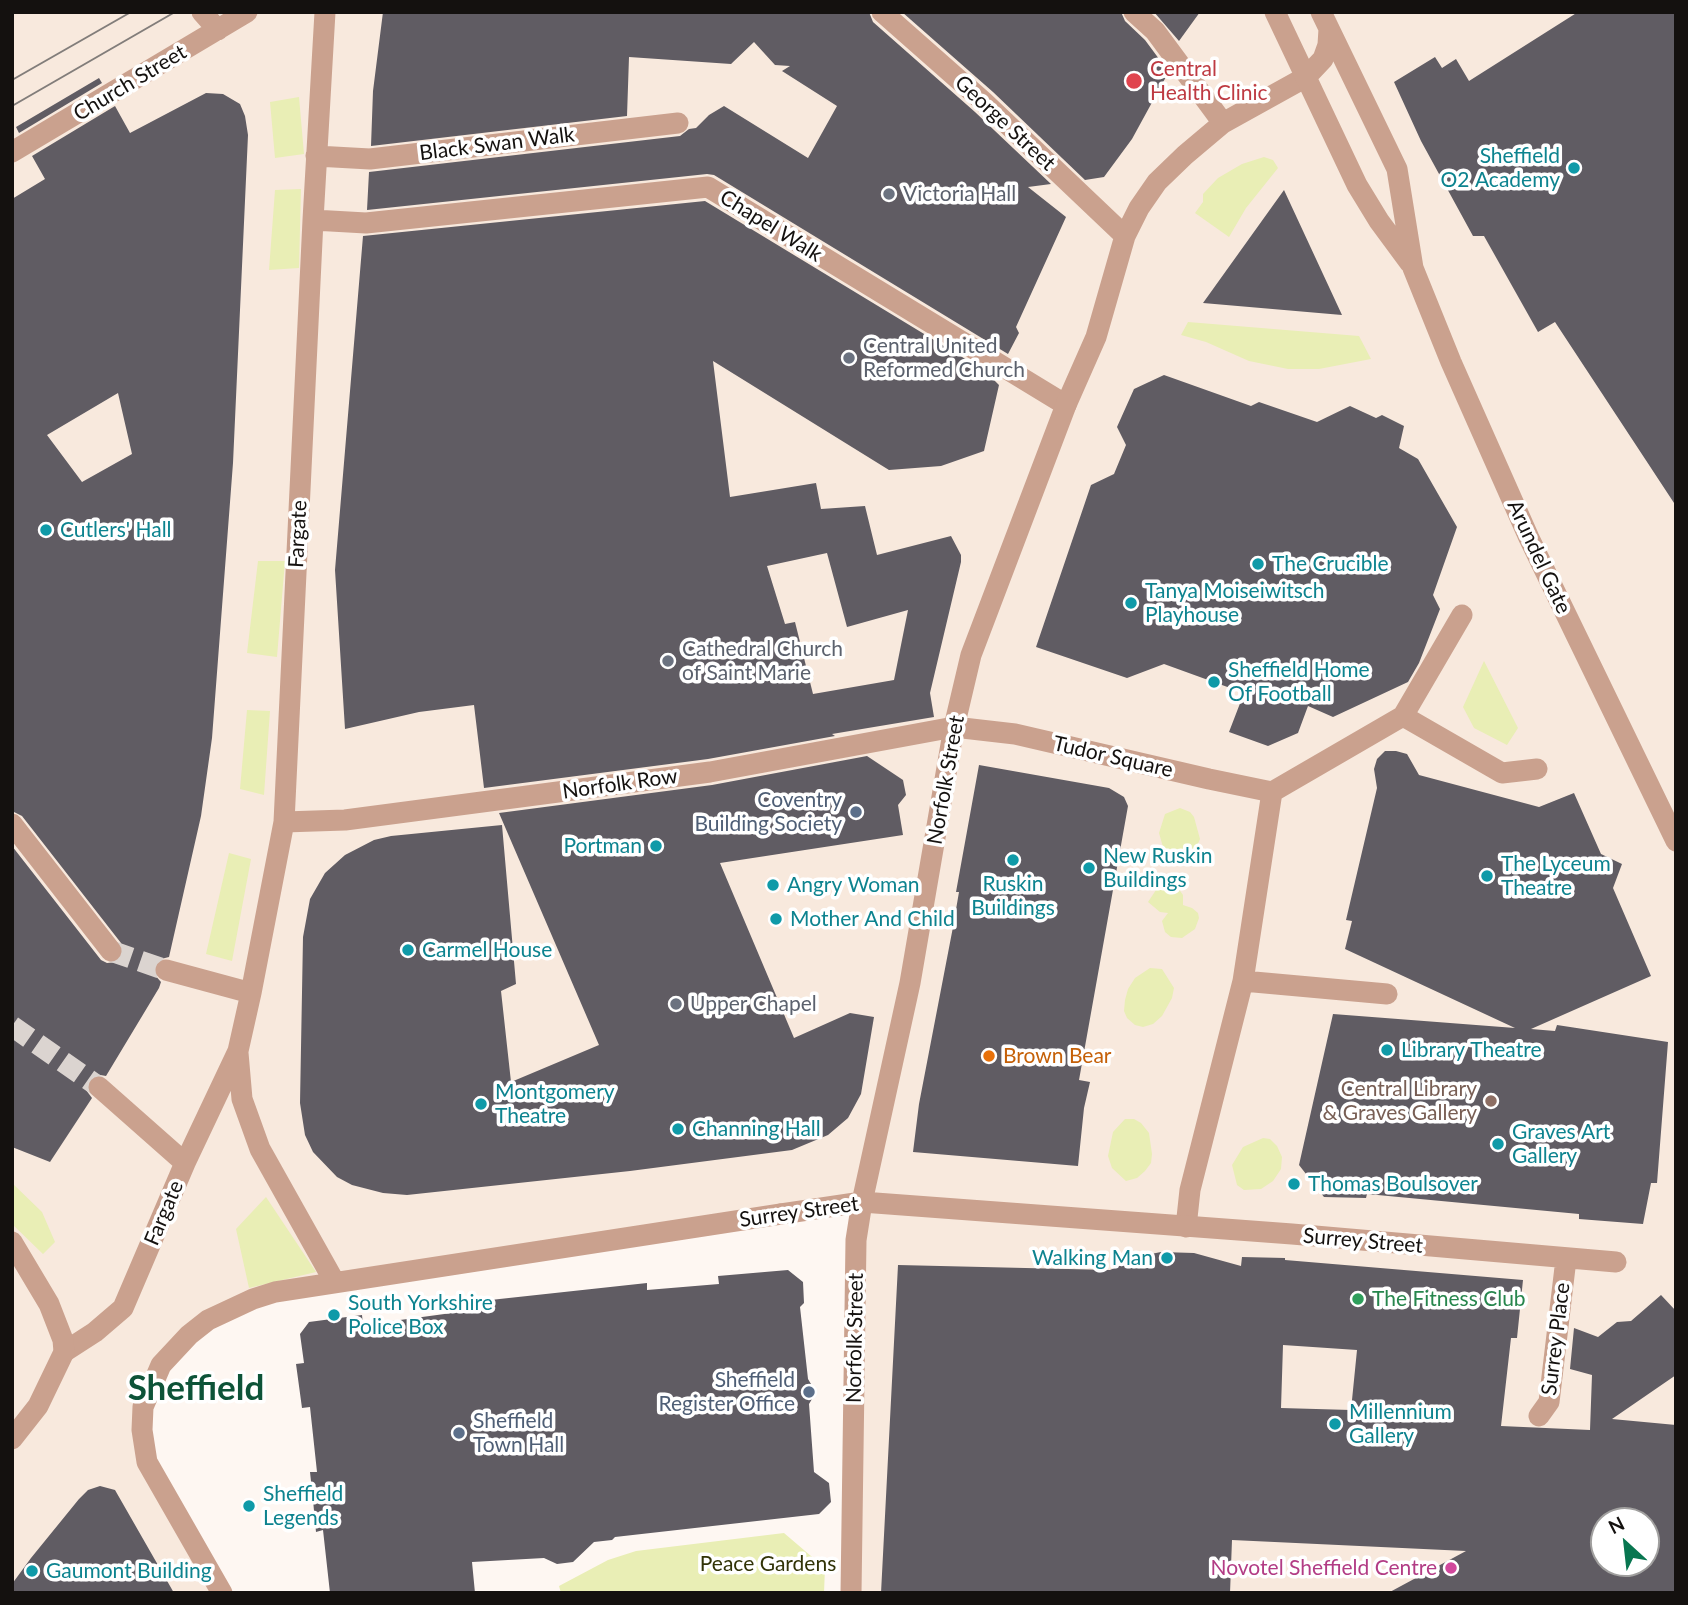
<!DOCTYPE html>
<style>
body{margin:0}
#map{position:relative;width:1688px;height:1605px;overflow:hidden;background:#fef7f2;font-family:Lato,sans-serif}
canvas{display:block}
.frame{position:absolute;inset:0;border:14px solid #14110f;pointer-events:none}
.north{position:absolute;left:1590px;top:1507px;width:70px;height:70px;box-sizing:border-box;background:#fff;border:2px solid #a1a09f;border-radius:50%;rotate:333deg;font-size:19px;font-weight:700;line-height:28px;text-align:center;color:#14110f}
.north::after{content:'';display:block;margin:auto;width:24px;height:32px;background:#087650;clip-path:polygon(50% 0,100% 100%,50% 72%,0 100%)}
</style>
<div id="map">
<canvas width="1688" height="1605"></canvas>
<div class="frame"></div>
<div class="north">N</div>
</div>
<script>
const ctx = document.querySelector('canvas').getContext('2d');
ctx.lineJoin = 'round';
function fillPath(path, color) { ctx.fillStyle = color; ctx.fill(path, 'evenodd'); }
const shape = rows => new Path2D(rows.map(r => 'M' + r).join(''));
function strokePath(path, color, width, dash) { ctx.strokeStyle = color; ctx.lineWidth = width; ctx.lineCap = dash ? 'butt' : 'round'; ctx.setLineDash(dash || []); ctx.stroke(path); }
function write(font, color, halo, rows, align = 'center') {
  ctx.font = font + ' Lato,sans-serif'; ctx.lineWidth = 7; ctx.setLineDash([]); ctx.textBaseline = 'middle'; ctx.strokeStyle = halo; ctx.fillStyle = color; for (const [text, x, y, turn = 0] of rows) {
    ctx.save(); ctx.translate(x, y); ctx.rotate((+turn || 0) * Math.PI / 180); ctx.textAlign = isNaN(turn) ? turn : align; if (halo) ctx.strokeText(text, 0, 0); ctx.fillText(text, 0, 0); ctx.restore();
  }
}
fillPath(shape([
 [12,12,1676,12,1676,1593,852,1593,862,1202,275,1292,175,1349,142,1430,222,1593,12,1593],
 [1604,1521,1646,1521,1646,1563,1604,1563]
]), '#f8e9dd');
fillPath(shape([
 [299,97,304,154,275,158,270,102],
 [1264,157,1273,160,1278,168,1246,208,1229,237,1195,213,1203,202,1203,194,1218,178,1242,164],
 [301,189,299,268,269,270,275,190],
 [1188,322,1359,336,1371,359,1319,369,1288,369,1249,361,1206,342,1181,335],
 [258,561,285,561,277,657,247,653],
 [1484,661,1518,728,1507,745,1474,728,1463,707],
 [247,710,270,711,264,795,240,789],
 [1180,808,1190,812,1194,817,1200,839,1193,855,1177,863,1165,854,1159,833,1165,814],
 [229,853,251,859,232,961,206,954],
 [1168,886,1178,888,1183,895,1183,905,1192,908,1198,913,1199,918,1195,929,1182,938,1171,937,1165,932,1162,921,1168,913,1160,912,1148,902,1156,890],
 [1150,968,1162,969,1174,988,1172,998,1162,1016,1153,1024,1143,1027,1135,1025,1127,1018,1124,1011,1125,1000,1128,989,1135,978],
 [1125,1119,1134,1119,1141,1123,1149,1133,1152,1154,1151,1163,1145,1171,1137,1178,1126,1181,1112,1168,1108,1156,1113,1132],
 [1263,1138,1270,1139,1277,1146,1282,1157,1281,1169,1273,1181,1261,1189,1244,1190,1237,1185,1232,1165,1243,1147],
 [12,1183,42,1212,55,1242,43,1254,12,1224],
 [266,1197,316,1272,249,1288,236,1229],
 [784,1533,825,1568,824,1593,561,1593,559,1586,608,1560,636,1551]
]), '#e9eeb5');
fillPath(shape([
 [383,12,869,12,873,22,975,112,1051,184,1028,187,1066,217,1016,327,1019,333,1008,354,714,175,707,174,367,210,369,172,680,136,689,129,696,128,709,115,724,106,808,158,837,106,782,71,790,66,775,65,754,42,731,64,629,57,627,116,371,146,373,91],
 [902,12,1121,12,1125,21,1145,40,1165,67,1167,75,1132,139,1104,177,1085,180,993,92],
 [1154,12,1200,12,1179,41],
 [1578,12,1676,12,1676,506,1555,322,1538,332,1484,236,1473,236,1421,141,1394,82,1435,57,1442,68,1456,59,1469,81],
 [99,78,102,83,19,133,16,127],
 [206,93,223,94,240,104,245,116,248,135,233,463,212,738,201,816,169,957,157,960,153,967,154,974,161,982,159,988,106,1076,95,1074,89,1079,86,1090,92,1098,50,1162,12,1147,12,846,101,960,107,963,118,962,123,957,124,950,121,943,22,816,12,811,12,199,45,179,32,156,115,106,130,133],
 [118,393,132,454,82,482,47,435],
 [1284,190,1342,315,1203,303],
 [705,201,995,377,994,380,999,385,984,451,941,466,889,470,713,361,730,497,816,483,821,509,865,506,877,555,951,536,961,555,961,562,930,693,934,717,832,734,835,736,708,759,484,788,474,705,419,712,345,729,335,570,363,236],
 [827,553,847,627,908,610,894,680,813,694,795,622,785,624,767,566],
 [1164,375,1251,406,1259,402,1317,422,1350,406,1376,418,1382,415,1404,426,1399,448,1418,459,1457,527,1433,595,1440,609,1419,663,1408,682,1333,717,1308,706,1298,733,1268,746,1229,732,1244,693,1164,664,1127,678,1036,647,1091,485,1114,474,1126,445,1117,427,1134,389],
 [1385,751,1396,751,1407,754,1419,775,1539,807,1574,793,1601,854,1622,864,1613,888,1651,976,1531,1029,1555,1031,1557,1025,1668,1042,1657,1183,1651,1183,1643,1224,1579,1219,1579,1214,1367,1194,1366,1198,1324,1197,1299,1165,1333,1014,1515,1028,1345,949,1352,921,1346,920,1377,788,1374,769,1377,759],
 [867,756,903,780,906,795,898,805,903,835,720,863,794,1038,850,1013,874,1017,861,1094,848,1118,828,1135,792,1150,630,1171,407,1195,383,1193,352,1185,337,1177,313,1152,305,1135,300,1103,303,937,310,899,325,873,345,855,374,840,391,836,502,825,516,984,501,991,511,1082,599,1045,499,813,712,785],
 [979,765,1109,788,1124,797,1128,806,1079,1080,1090,1082,1084,1108,1078,1166,913,1152,919,1104,953,927,959,892,956,892],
 [1161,1252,1194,1253,1241,1266,1242,1257,1285,1258,1285,1260,1523,1280,1517,1338,1511,1338,1501,1426,1590,1430,1592,1375,1570,1369,1574,1328,1598,1337,1617,1322,1631,1321,1661,1295,1676,1311,1676,1375,1612,1419,1676,1425,1676,1593,1388,1593,1466,1551,1232,1540,1230,1593,881,1593,898,1265,1110,1270,1141,1256],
 [1283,1345,1357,1350,1351,1410,1281,1408],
 [1604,1521,1646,1521,1646,1563,1604,1563],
 [788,1270,803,1282,804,1303,800,1307,808,1379,811,1384,812,1399,809,1404,814,1472,829,1483,831,1502,819,1514,615,1537,612,1540,594,1542,573,1562,557,1564,544,1558,472,1562,475,1593,330,1593,323,1530,316,1532,313,1500,310,1472,317,1472,310,1407,302,1408,296,1364,304,1363,300,1334,309,1322,362,1315,363,1325,474,1310,472,1302,647,1283,647,1290,719,1284,718,1276],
 [100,1486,115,1490,174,1593,12,1593,12,1584,31,1558,79,1499,88,1490]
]), '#605c63');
strokePath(shape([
 [111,951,166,970],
 [12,1026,99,1087]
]), '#dbd4d0', 21, [21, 10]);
strokePath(shape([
 [316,156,370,159,678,123],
 [313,220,366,223,708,187,1066,405],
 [1403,716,1502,773,1537,769],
 [284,822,345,820,710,772,954,727,1015,734,1209,779,1272,792,1403,716,1462,615],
 [12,824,111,951],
 [166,970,251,993],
 [1243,981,1387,994],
 [238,1053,242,1099,260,1149,334,1281],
 [99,1087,185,1163],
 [1186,1227,1190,1190,1243,981,1272,792],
 [64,1352,95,1332,123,1308,185,1163,238,1051,251,993,284,822,313,220,325,12],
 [222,1593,147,1462,142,1430,143,1407,161,1365,189,1335,208,1320,253,1299,275,1292,781,1214],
 [851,1593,856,1240,862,1202]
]), '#caa18e', 21);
strokePath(shape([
 [202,12,218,30],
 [882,12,984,102,1125,236],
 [1134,12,1155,31,1223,123],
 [12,152,247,12],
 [862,1202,910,983,954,727,971,655,1066,405,1096,337,1125,236,1139,208,1157,182,1185,155,1223,123,1306,77],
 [781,1214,862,1202,1292,1234,1616,1262],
 [12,1242,49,1304,63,1340,64,1352,38,1406,12,1439],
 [1539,1416,1549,1402,1566,1259]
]), '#caa18e', 21);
strokePath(shape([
 [1275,12,1357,185,1379,221,1410,263],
 [1321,12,1397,169,1413,268,1451,362,1529,538,1676,841],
 [1306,77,1323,59,1328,45,1329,29]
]), '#caa18e', 21);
strokePath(shape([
 [12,80,131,12],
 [12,106,175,12]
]), '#827d7a', 2);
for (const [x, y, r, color] of [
 [1134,81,9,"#e0444e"],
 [1574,168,7,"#0f9aa8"],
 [889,194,7,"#6b7280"],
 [849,358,7,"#6b7280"],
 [46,530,7,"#0f9aa8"],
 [1258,564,7,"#0f9aa8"],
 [1131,603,7,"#0f9aa8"],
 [668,661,7,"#6b7280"],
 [1214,682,7,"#0f9aa8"],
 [856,812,7,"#5c6f8a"],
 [656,846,7,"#0f9aa8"],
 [1013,860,7,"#0f9aa8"],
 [1089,868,7,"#0f9aa8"],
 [1487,876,7,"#0f9aa8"],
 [773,885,7,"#0f9aa8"],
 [776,919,7,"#0f9aa8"],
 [408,950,7,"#0f9aa8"],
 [676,1004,7,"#6b7280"],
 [1387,1050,7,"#0f9aa8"],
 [989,1056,7,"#e8710a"],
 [1491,1101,7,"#8d6e63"],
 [481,1104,7,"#0f9aa8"],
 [678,1129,7,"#0f9aa8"],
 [1498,1144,7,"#0f9aa8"],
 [1294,1184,7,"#0f9aa8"],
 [1167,1258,7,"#0f9aa8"],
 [1358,1299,7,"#2e9e5b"],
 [334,1315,7,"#0f9aa8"],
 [809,1392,7,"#5c6f8a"],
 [1335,1424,7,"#0f9aa8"],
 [459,1433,7,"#5c6f8a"],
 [249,1506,7,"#0f9aa8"],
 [1451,1568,7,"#d1479c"],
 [32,1571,7,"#0f9aa8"]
]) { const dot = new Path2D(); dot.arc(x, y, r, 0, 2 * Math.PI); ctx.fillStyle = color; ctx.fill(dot); strokePath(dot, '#fff', 2.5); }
write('21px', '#be3a42', '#fff', [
 ["Central",1150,69],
 ["Health Clinic",1150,93]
], 'left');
write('21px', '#14110f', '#fff', [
 ["Church Street",130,83,-31],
 ["George Street",1005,123,43],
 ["Black Swan Walk",497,144,-7],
 ["Chapel Walk",771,226,32],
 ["Fargate",298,534,-87],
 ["Arundel Gate",1539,557,65],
 ["Tudor Square",1113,757,13],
 ["Norfolk Street",946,780,-80],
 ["Norfolk Row",620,784,-8],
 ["Surrey Street",799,1212,-8],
 ["Fargate",164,1213,-67],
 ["Surrey Street",1363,1241,5],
 ["Norfolk Street",855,1338,-89],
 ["Surrey Place",1556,1339,-83]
]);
write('21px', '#0d838f', '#fff', [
 ["Sheffield",1560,156,"right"],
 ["O2 Academy",1560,180,"right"],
 ["Cutlers' Hall",60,530],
 ["The Crucible",1272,564],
 ["Tanya Moiseiwitsch",1145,591],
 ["Playhouse",1145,615],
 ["Sheffield Home",1228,670],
 ["Of Football",1228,694],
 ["Portman",642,846,"right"],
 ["New Ruskin",1103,856],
 ["Buildings",1103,880],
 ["The Lyceum",1501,864],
 ["Theatre",1501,888],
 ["Ruskin",1013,884,"center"],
 ["Buildings",1013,908,"center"],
 ["Angry Woman",787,885],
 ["Mother And Child",790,919],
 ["Carmel House",422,950],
 ["Library Theatre",1401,1050],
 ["Montgomery",495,1092],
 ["Theatre",495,1116],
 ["Channing Hall",692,1129],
 ["Graves Art",1512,1132],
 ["Gallery",1512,1156],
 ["Thomas Boulsover",1308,1184],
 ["Walking Man",1153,1258,"right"],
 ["South Yorkshire",348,1303],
 ["Police Box",348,1327],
 ["Millennium",1349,1412],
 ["Gallery",1349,1436],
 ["Sheffield",263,1494],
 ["Legends",263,1518],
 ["Gaumont Building",46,1571]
], 'left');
write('21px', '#5b616d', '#fff', [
 ["Victoria Hall",903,194],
 ["Central United",863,346],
 ["Reformed Church",863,370],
 ["Cathedral Church",682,649],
 ["of Saint Marie",682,673],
 ["Upper Chapel",690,1004]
], 'left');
write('21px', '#4e5e75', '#fff', [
 ["Coventry",842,800],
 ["Building Society",842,824],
 ["Sheffield",795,1380],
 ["Register Office",795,1404],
 ["Sheffield",473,1421,"left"],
 ["Town Hall",473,1445,"left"]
], 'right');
write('21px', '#c56008', '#fff', [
 ["Brown Bear",1003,1056]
], 'left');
write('21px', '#785e54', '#fff', [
 ["Central Library",1477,1089],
 ["& Graves Gallery",1477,1113]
], 'right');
write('21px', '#27864d', '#fff', [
 ["The Fitness Club",1372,1299]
], 'left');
write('21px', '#313307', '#fff', [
 ["Peace Gardens",768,1564]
]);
write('21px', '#b23c85', '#fff', [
 ["Novotel Sheffield Centre",1437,1568]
], 'right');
write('bold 35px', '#0d5338', '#fff', [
 ["Sheffield",196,1389]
]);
</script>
